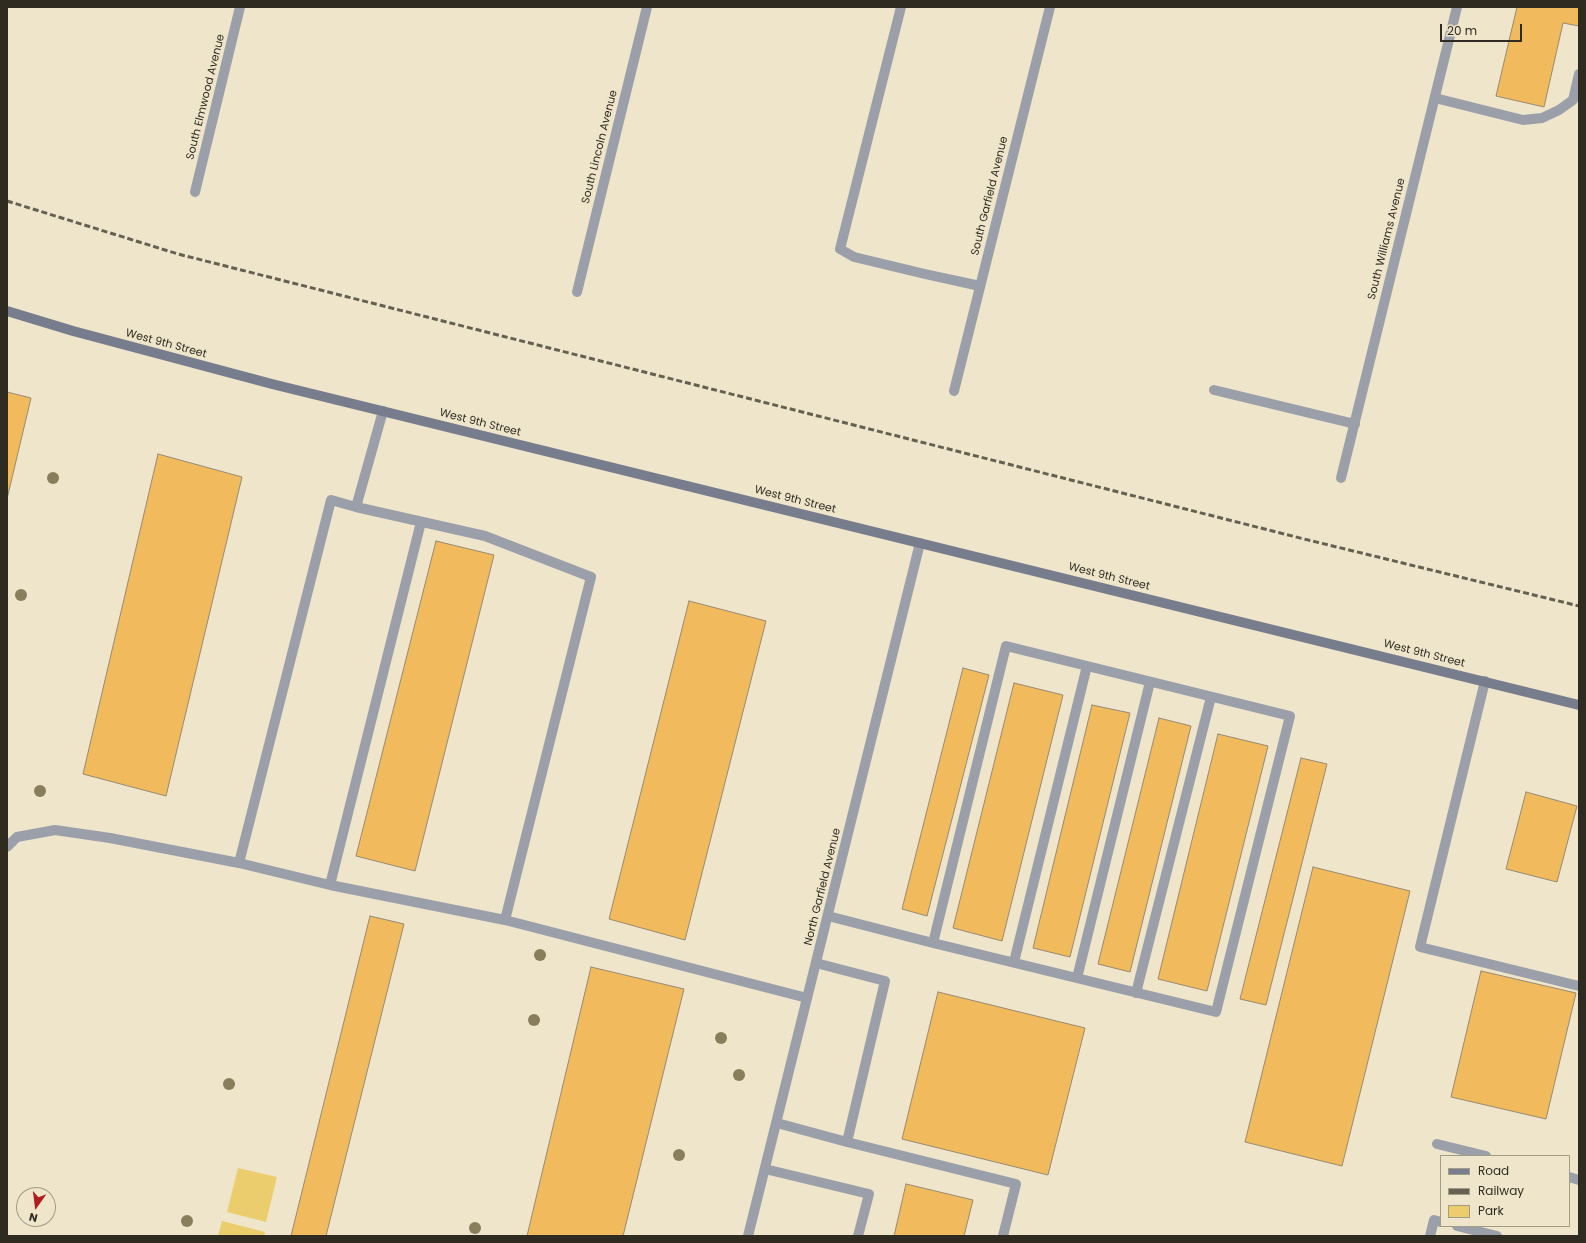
<!DOCTYPE html>
<style>
body{margin:0}
#map{position:relative;width:1586px;height:1243px;overflow:hidden;background:#eee5ca;font-family:Poppins,sans-serif}
canvas{display:block}
.frame{position:absolute;inset:0;border:8px solid #2f2b21;pointer-events:none}
.legend{position:absolute;left:1440px;top:1155px;width:130px;height:72px;box-sizing:border-box;background:#eee5ca;border:1px solid #a29b86;margin:0;padding:5px 7px;list-style:none;font-size:12px;color:#2f2b21}
.legend li{display:flex;align-items:center;gap:8px;height:20px}
.legend b{width:20px;border:1px solid #a29b86}
.north{position:absolute;left:16px;top:1187px;width:40px;height:40px;box-sizing:border-box;background:#eee5ca;border:1px solid #a29b86;border-radius:50%;rotate:194deg;font-size:11px;font-weight:700;line-height:16px;text-align:center;color:#2f2b21}
.north::after{content:'';display:block;margin:auto;width:14px;height:18px;background:#b01f1d;clip-path:polygon(50% 0,100% 100%,50% 72%,0 100%)}
.scale{position:absolute;left:1440px;top:24px;width:82px;height:18px;box-sizing:border-box;border:2px solid #2f2b21;border-top:0;padding-left:5px;font-size:12px;line-height:14px;white-space:nowrap;color:#2f2b21;-webkit-text-stroke:3px #eee5ca;paint-order:stroke}
</style>
<div id="map">
<canvas width="1586" height="1243"></canvas>
<div class="frame"></div>
<ul class="legend">
<li><b style="height:5px;background:#777d8d"></b>Road</li>
<li><b style="height:5px;background:#656051"></b>Railway</li>
<li><b style="height:11px;background:#eccd6d"></b>Park</li>
</ul>
<div class="north">N</div>
<div class="scale">20 m</div>
</div>
<script>
const ctx = document.querySelector('canvas').getContext('2d');
ctx.lineJoin = 'round';
function fillPath(path, color) { ctx.fillStyle = color; ctx.fill(path, 'evenodd'); }
const shape = rows => new Path2D(rows.map(r => 'M' + r).join(''));
function strokePath(path, color, width, dash) { ctx.strokeStyle = color; ctx.lineWidth = width; ctx.lineCap = dash ? 'butt' : 'round'; ctx.setLineDash(dash || []); ctx.stroke(path); }
function write(font, color, halo, rows, align = 'center') {
  ctx.font = font + ' Poppins,sans-serif'; ctx.lineWidth = 3; ctx.setLineDash([]); ctx.textBaseline = 'middle'; ctx.strokeStyle = halo; ctx.fillStyle = color; for (const [text, x, y, turn = 0] of rows) {
    ctx.save(); ctx.translate(x, y); ctx.rotate((+turn || 0) * Math.PI / 180); ctx.textAlign = isNaN(turn) ? turn : align; if (halo) ctx.strokeText(text, 0, 0); ctx.fillText(text, 0, 0); ctx.restore();
  }
}
fillPath(shape([
 [238,1168,277,1177,266,1222,227,1212],
 [222,1221,265,1232,264,1236,218,1236]
]), '#eccd6d');
const building = shape([
 [1517,7,1579,7,1579,26,1563,23,1544,107,1496,96,1517,7],
 [7,392,31,398,7,499,7,392],
 [158,454,242,477,166,796,83,774,158,454],
 [436,541,494,555,415,871,356,856,436,541],
 [689,601,766,621,685,940,609,919,689,601],
 [963,668,989,675,927,916,902,909,963,668],
 [1014,683,1063,695,1002,941,953,928,1014,683],
 [1092,705,1130,713,1070,957,1033,948,1092,705],
 [1159,718,1191,726,1130,972,1098,964,1159,718],
 [1218,734,1268,746,1207,991,1158,979,1218,734],
 [1301,758,1327,764,1266,1005,1240,999,1301,758],
 [1526,792,1577,806,1557,882,1506,869,1526,792],
 [1313,867,1410,891,1342,1166,1245,1142,1313,867],
 [370,916,404,924,326,1236,291,1236,370,916],
 [591,967,684,989,623,1236,527,1236,591,967],
 [1481,971,1576,993,1546,1119,1451,1097,1481,971],
 [938,992,1085,1028,1048,1175,902,1139,938,992],
 [906,1184,973,1200,964,1236,894,1236,906,1184]
]);
fillPath(building, '#f0ba5d');
strokePath(building, '#978972', 1);
strokePath(shape([
 [901,7,840,249,854,257,925,274,980,286],
 [1435,98,1523,120,1542,118,1559,110,1573,100,1579,74],
 [1214,390,1355,424],
 [356,507,485,536,591,577,505,920],
 [1485,681,1420,947,1579,986],
 [7,847,17,837,55,830,110,838,239,863,330,885,505,920,807,998],
 [239,863,331,500,356,507,383,411],
 [330,885,421,522],
 [828,916,933,943,1216,1012,1290,716,1006,646,933,943],
 [1014,962,1087,666],
 [1077,978,1150,682],
 [1136,993,1211,697],
 [777,1123,847,1142,885,981,816,963],
 [847,1142,1016,1184,1003,1236],
 [1437,1144,1486,1156],
 [765,1169,869,1194,858,1236],
 [1569,1177,1579,1180],
 [1457,1226,1497,1236],
 [1430,1236,1434,1220,1441,1222]
]), '#9b9faa', 10);
strokePath(shape([
 [195,192,240,7],
 [577,292,647,7],
 [954,391,1050,7],
 [1341,478,1457,7],
 [748,1236,920,543]
]), '#9b9faa', 10);
strokePath(shape([
 [7,311,73,331,272,384,1579,705]
]), '#777d8d', 10);
strokePath(shape([
 [7,201,178,254,1304,539,1579,606]
]), '#656051', 3, [6, 3]);
ctx.fillStyle = '#897e5b';
for (const [x, y] of [
 [53,478],
 [21,595],
 [40,791],
 [540,955],
 [534,1020],
 [721,1038],
 [739,1075],
 [229,1084],
 [679,1155],
 [187,1221],
 [475,1228]
]) { ctx.beginPath(); ctx.arc(x, y, 6, 0, 2 * Math.PI); ctx.fill(); }
write('11px', '#2f2b21', '#eee5ca', [
 ["South Elmwood Avenue",206,97,-76],
 ["South Lincoln Avenue",600,147,-76],
 ["South Garfield Avenue",990,196,-76],
 ["South Williams Avenue",1387,239,-76],
 ["West 9th Street",166,344,15],
 ["West 9th Street",480,423,14],
 ["West 9th Street",795,500,14],
 ["West 9th Street",1109,577,14],
 ["West 9th Street",1424,654,14],
 ["North Garfield Avenue",823,887,-76]
]);
</script>
